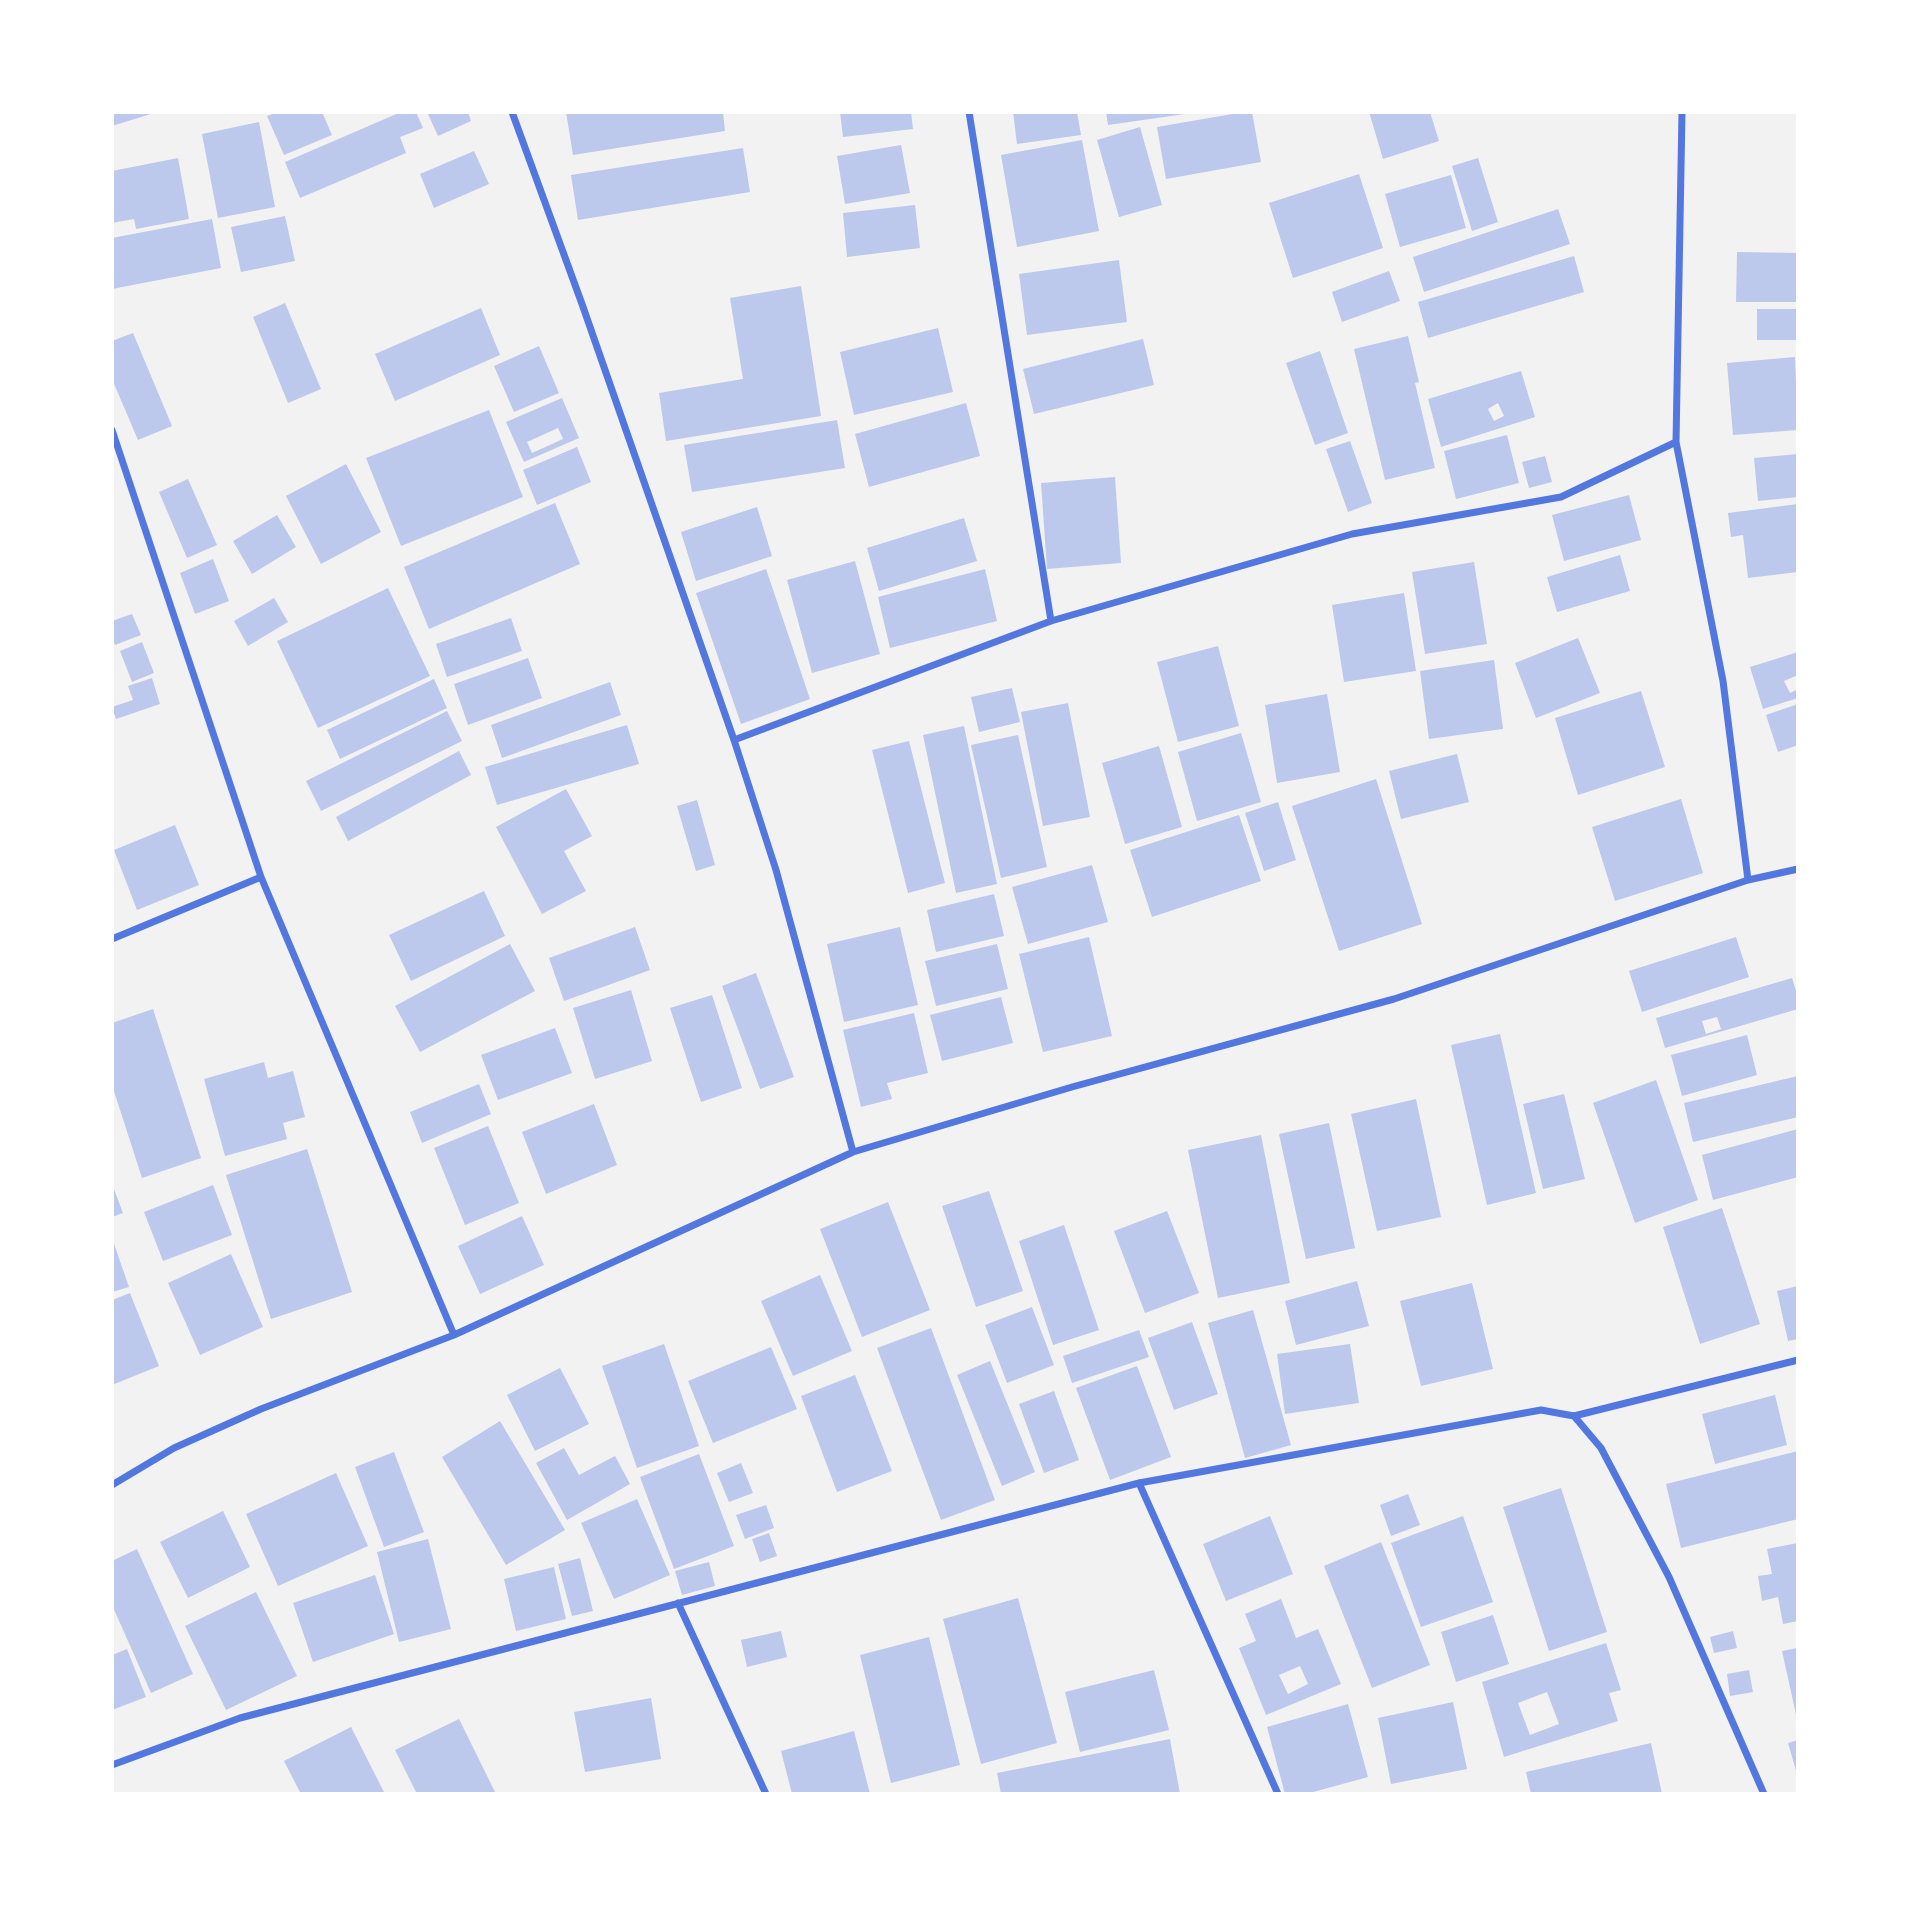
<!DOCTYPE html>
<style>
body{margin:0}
#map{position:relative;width:1910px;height:1906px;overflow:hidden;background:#f2f2f2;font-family:"Exo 2",sans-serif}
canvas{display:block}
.frame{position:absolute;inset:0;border:114px solid #fff;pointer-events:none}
</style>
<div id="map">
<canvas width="1910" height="1906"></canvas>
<div class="frame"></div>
</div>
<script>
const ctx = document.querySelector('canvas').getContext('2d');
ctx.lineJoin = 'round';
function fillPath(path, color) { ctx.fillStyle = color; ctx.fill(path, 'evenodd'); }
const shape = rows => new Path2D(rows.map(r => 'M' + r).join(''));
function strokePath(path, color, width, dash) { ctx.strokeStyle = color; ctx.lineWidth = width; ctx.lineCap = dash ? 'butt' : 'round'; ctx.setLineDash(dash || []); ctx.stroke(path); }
fillPath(shape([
 [112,112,154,112,154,113,112,126],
 [278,112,322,112,332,135,284,155,267,116],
 [401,112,416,112,423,128,400,137,406,153,300,198,285,162],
 [427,112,468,112,471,121,438,136],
 [566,112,723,112,725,131,573,155],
 [840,112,911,112,913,129,843,137],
 [1013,112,1077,112,1081,135,1017,144],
 [1106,112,1184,112,1185,114,1108,125],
 [1244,112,1252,112,1261,162,1166,179,1157,127],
 [1369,112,1430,112,1439,141,1383,159],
 [259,122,275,207,218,218,202,134],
 [1140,127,1162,205,1119,217,1097,140],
 [1082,140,1099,231,1017,247,1001,155],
 [901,145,910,193,845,204,837,156],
 [743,148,750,192,578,220,571,175],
 [474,151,489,184,434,208,420,174],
 [178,158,189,219,136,229,134,219,112,223,112,171],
 [1478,158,1498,222,1472,231,1452,166],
 [1359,174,1383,248,1293,278,1269,203],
 [1451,175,1466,228,1400,247,1385,194],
 [915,205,920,248,847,257,843,213],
 [1558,209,1570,244,1424,292,1413,257],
 [285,216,295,261,241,272,231,227],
 [212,219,221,268,112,289,112,238],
 [1737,252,1798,253,1798,302,1736,302],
 [1574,256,1584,292,1428,338,1418,302],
 [1119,260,1127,322,1027,335,1019,274],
 [1389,271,1400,301,1342,322,1332,292],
 [801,286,821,416,666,441,659,393,743,379,730,298],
 [285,303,321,389,288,403,253,317],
 [481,308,500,355,395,401,375,354],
 [1757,309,1798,309,1798,340,1757,340],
 [938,328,953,392,854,415,840,352],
 [133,333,172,426,138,440,112,379,112,341],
 [1408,336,1419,382,1415,383,1435,468,1385,480,1354,349],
 [1143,339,1154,385,1034,414,1023,369],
 [539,346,559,393,514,412,494,366],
 [1320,351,1348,433,1315,445,1286,363],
 [1795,357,1798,430,1733,435,1727,363],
 [1521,371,1535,417,1441,447,1428,399],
 [1498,403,1504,416,1494,421,1488,409],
 [562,398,579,438,524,462,506,422],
 [558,428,563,439,532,453,527,442],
 [966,403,980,456,869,487,855,434],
 [489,410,523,497,401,546,366,458],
 [837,420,845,468,692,492,684,445],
 [1507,435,1519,483,1456,499,1444,451],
 [1350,441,1372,503,1348,512,1326,449],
 [577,447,591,482,537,505,523,470],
 [1798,454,1798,497,1758,501,1754,458],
 [1545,456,1552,482,1529,488,1522,462],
 [346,464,381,532,321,564,286,496],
 [1115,477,1121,563,1047,569,1041,483],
 [188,479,217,545,187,558,159,492],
 [1629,495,1641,540,1564,561,1552,515],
 [555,503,580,564,429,629,404,567],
 [1798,504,1798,572,1748,578,1743,535,1731,537,1728,513],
 [757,507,772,556,696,581,681,532],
 [277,515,296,547,252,574,233,541],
 [964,518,977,561,879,591,867,548],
 [1620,555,1630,591,1557,612,1547,577],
 [213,559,229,601,195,614,180,573],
 [855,561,880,654,812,673,787,580],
 [1474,562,1487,644,1425,654,1412,572],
 [766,569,810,699,741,724,696,593],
 [985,569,997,621,890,648,878,597],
 [388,588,430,676,318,728,277,641],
 [1404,593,1416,671,1344,682,1332,605],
 [274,598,288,622,248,646,234,621],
 [132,614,141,635,115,645,112,637,112,621],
 [511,618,522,651,447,677,436,644],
 [1578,638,1600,693,1536,718,1515,663],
 [142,642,154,673,132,682,120,651],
 [1218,646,1239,726,1178,742,1157,662],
 [1798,652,1798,675,1784,681,1790,693,1798,689,1798,698,1763,709,1750,667],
 [528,658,542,698,468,725,454,684],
 [1494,660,1503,729,1429,739,1420,671],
 [152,678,160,704,116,719,112,707,133,700,128,686],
 [434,679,447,708,340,759,327,730],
 [610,682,621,715,502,758,491,725],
 [1012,688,1020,722,979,732,971,697],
 [1641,691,1665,767,1578,795,1555,718],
 [1327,694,1340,772,1277,783,1265,705],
 [1068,703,1090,817,1043,826,1021,712],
 [1798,704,1798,745,1778,752,1766,715],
 [447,711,462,741,321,811,306,781],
 [627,725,639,764,497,805,485,767],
 [964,726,997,884,956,893,923,735],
 [1241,733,1261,802,1197,821,1178,752],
 [1018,735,1047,867,1001,878,971,745],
 [909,741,945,883,908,893,872,750],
 [1159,746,1182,827,1125,844,1102,763],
 [459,751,471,775,348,841,336,817],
 [1457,754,1469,802,1401,819,1389,771],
 [1376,779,1422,924,1339,951,1292,806],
 [566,789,592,836,564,851,586,891,542,914,496,827],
 [1681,799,1703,873,1615,901,1592,827],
 [697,800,715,865,696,871,677,806],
 [1278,802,1296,860,1264,871,1245,813],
 [1239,815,1261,881,1152,917,1130,850],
 [175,825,199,885,137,910,114,850],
 [1092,865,1108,922,1028,944,1012,887],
 [484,891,505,936,411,981,389,935],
 [994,894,1004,936,936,952,927,910],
 [635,927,650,970,564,1001,549,958],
 [900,927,918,1005,844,1022,827,944],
 [1089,937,1112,1036,1043,1052,1019,954],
 [1736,937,1749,977,1642,1012,1629,971],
 [510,944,535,991,420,1052,395,1006],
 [997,944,1008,989,936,1006,925,961],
 [756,973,794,1077,760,1089,722,986],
 [1792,978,1798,997,1798,1009,1665,1048,1656,1018],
 [1717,1017,1721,1029,1706,1034,1702,1021],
 [631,990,652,1061,595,1079,573,1008],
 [712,995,742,1088,701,1102,670,1008],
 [1001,997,1013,1043,942,1061,930,1015],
 [153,1009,201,1158,142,1178,112,1085,112,1023],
 [914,1013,928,1073,887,1083,892,1099,861,1107,843,1030],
 [555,1028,572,1073,498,1100,481,1055],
 [1500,1034,1536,1193,1487,1205,1451,1045],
 [1747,1035,1757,1075,1682,1096,1671,1055],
 [264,1062,268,1078,293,1071,305,1117,283,1123,287,1139,225,1156,204,1079],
 [1798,1076,1798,1117,1693,1142,1684,1103],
 [1656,1080,1698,1200,1635,1223,1593,1103],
 [479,1084,491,1114,422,1143,410,1112],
 [1564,1094,1585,1179,1543,1189,1523,1104],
 [1416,1099,1441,1217,1377,1231,1351,1114],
 [594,1104,617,1165,546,1194,522,1132],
 [1329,1123,1355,1248,1306,1259,1279,1134],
 [488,1126,519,1203,465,1225,434,1148],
 [1798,1129,1798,1177,1713,1200,1702,1155],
 [1261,1135,1290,1283,1218,1298,1188,1150],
 [307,1149,352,1292,271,1319,226,1175],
 [112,1184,123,1213,112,1217],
 [213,1185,232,1235,163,1261,144,1212],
 [989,1191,1023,1291,976,1307,942,1206],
 [888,1202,930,1310,862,1337,820,1229],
 [1722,1208,1760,1324,1700,1344,1663,1227],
 [1167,1211,1199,1293,1145,1313,1114,1231],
 [522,1216,544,1265,480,1294,458,1246],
 [1064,1225,1099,1330,1053,1345,1019,1241],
 [112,1238,129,1287,112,1292],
 [231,1254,263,1327,200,1355,168,1283],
 [820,1275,852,1351,793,1376,761,1301],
 [1357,1281,1369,1326,1296,1345,1285,1301],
 [1472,1283,1493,1369,1421,1386,1400,1301],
 [1798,1286,1798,1339,1788,1341,1777,1291],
 [130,1293,159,1366,112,1385,112,1300],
 [1032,1307,1054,1365,1007,1383,985,1325],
 [1253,1310,1291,1445,1245,1458,1208,1323],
 [1192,1322,1218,1394,1174,1410,1148,1338],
 [931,1328,995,1500,941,1520,877,1348],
 [1139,1330,1149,1357,1072,1383,1063,1356],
 [664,1344,699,1446,637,1468,602,1366],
 [1350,1344,1359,1403,1285,1414,1277,1354],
 [771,1347,797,1409,713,1443,688,1381],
 [990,1361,1035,1472,1002,1486,957,1375],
 [1137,1366,1171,1457,1110,1480,1076,1388],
 [560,1368,589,1424,535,1451,507,1395],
 [855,1375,892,1471,837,1492,801,1396],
 [1054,1391,1079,1460,1044,1473,1019,1404],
 [1775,1395,1787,1445,1715,1464,1702,1414],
 [500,1421,565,1530,506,1565,442,1457],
 [564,1448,579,1475,615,1456,630,1484,567,1520,536,1463],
 [1798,1451,1798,1519,1681,1548,1666,1484],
 [394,1452,424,1532,384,1547,355,1467],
 [699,1454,734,1546,674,1569,640,1477],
 [741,1463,753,1493,729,1502,717,1473],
 [336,1473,368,1546,278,1586,246,1514],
 [1561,1488,1607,1632,1549,1651,1503,1507],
 [1408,1494,1420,1525,1391,1536,1380,1505],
 [637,1499,670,1575,614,1599,581,1523],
 [766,1505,774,1528,745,1539,736,1515],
 [223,1511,250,1567,188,1598,160,1542],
 [1270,1516,1293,1574,1226,1601,1203,1544],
 [1463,1516,1493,1602,1421,1627,1391,1543],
 [769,1533,777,1556,760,1562,752,1539],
 [428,1539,451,1629,399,1642,377,1552],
 [1381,1542,1430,1665,1372,1688,1324,1566],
 [1798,1543,1798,1621,1783,1624,1778,1597,1762,1601,1758,1576,1772,1574,1767,1549],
 [137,1549,193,1674,151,1693,112,1605,112,1561],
 [580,1558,593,1611,572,1616,558,1564],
 [709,1562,715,1586,682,1595,675,1571],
 [554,1567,566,1619,516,1631,504,1579],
 [375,1575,394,1634,313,1662,293,1603],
 [256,1592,297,1676,226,1710,185,1626],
 [1018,1598,1057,1743,981,1764,943,1619],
 [1281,1599,1296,1638,1318,1629,1341,1684,1266,1715,1239,1648,1256,1641,1245,1614],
 [1300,1666,1308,1684,1288,1694,1279,1675],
 [1493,1615,1509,1664,1456,1682,1441,1632],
 [781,1631,787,1657,747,1667,741,1640],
 [1733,1631,1737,1648,1714,1653,1710,1637],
 [929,1637,960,1765,891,1783,860,1655],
 [1606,1643,1621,1690,1609,1693,1618,1721,1504,1757,1482,1682],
 [1547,1692,1559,1724,1530,1735,1518,1703],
 [1798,1648,1798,1719,1797,1719,1782,1651],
 [127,1649,146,1697,112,1710,112,1655],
 [1154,1670,1169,1730,1080,1752,1065,1692],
 [1749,1670,1753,1692,1730,1696,1727,1674],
 [651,1698,661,1759,585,1772,574,1712],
 [1453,1702,1467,1769,1391,1784,1378,1718],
 [1348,1704,1368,1777,1306,1794,1285,1794,1267,1727],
 [459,1719,496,1794,417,1794,395,1750],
 [351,1727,385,1794,301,1794,284,1761],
 [854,1731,870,1794,792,1794,781,1751],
 [1170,1739,1180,1794,1001,1794,997,1773],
 [1798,1740,1798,1774,1797,1774,1788,1743],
 [1651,1743,1662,1794,1531,1794,1526,1772]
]), '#bdc9ec');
strokePath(shape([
 [512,112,582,304,734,740,776,870,853,1152],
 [969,112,1051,621],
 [1682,112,1676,442,1723,681,1748,880],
 [112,430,261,877,454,1335],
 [734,740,1051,621,1352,534,1561,497,1676,442],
 [112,939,261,877],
 [1574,1416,1601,1448,1669,1577,1764,1794],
 [1139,1483,1278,1794],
 [112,1485,174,1448,261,1409,454,1335,853,1152,1072,1087,1394,999,1748,880,1798,869],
 [678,1603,766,1794],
 [112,1765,240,1718,1139,1483,1541,1410,1574,1416,1798,1360]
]), '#5277de', 7);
</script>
